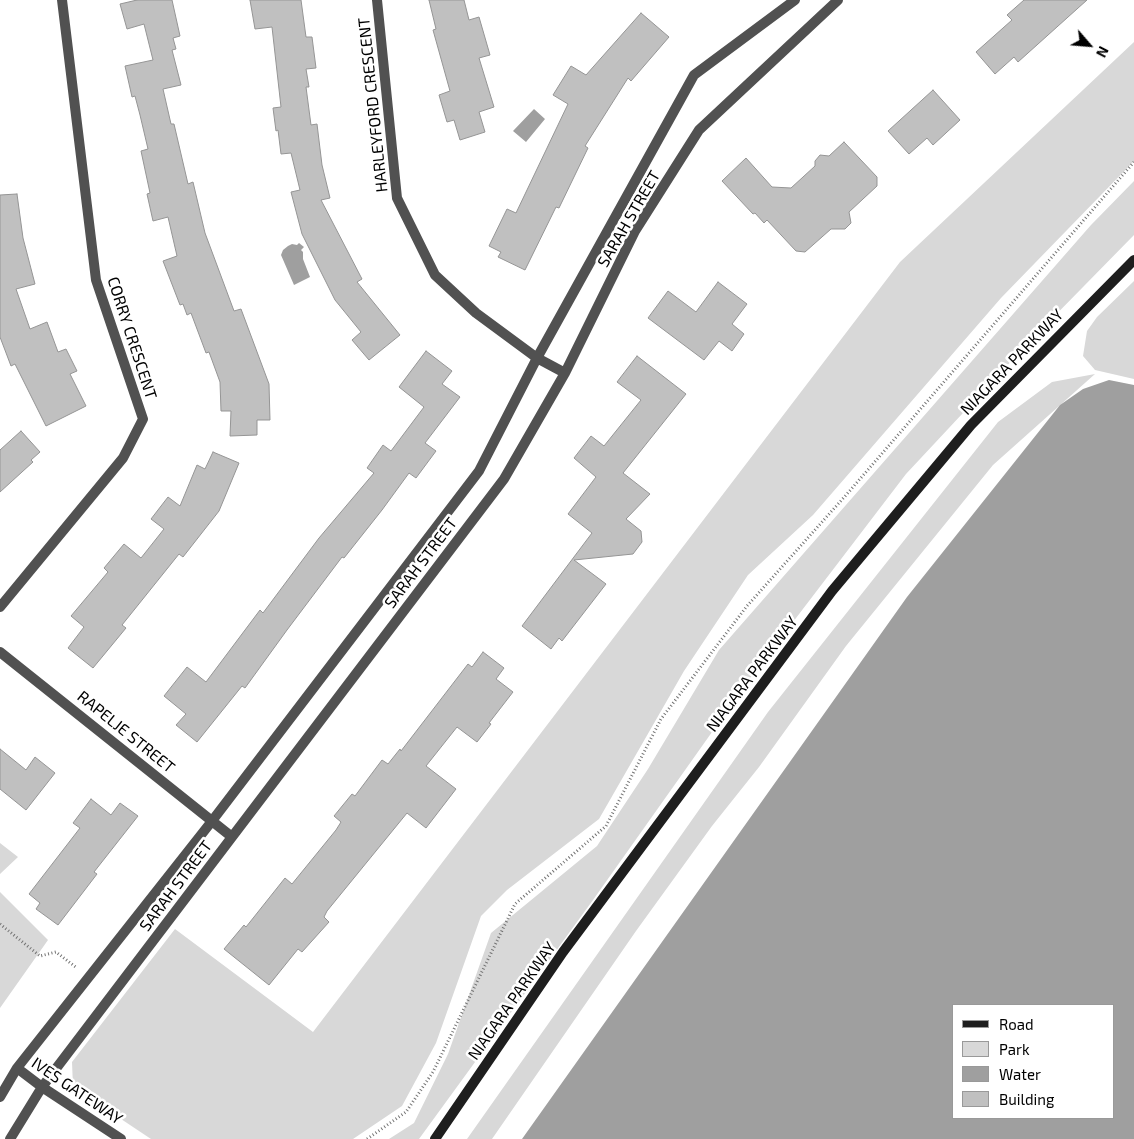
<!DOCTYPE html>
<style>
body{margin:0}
#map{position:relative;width:1134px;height:1139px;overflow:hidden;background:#fff;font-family:"Exo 2",sans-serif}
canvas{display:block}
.legend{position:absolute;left:952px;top:1004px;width:162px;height:115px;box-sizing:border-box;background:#fff;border:1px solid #999;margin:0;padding:6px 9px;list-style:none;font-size:15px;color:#000}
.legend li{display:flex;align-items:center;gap:10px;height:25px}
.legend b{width:25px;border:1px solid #999}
.north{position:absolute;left:1064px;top:20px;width:50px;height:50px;-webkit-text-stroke:4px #fff;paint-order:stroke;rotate:117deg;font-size:14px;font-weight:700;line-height:20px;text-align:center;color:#000}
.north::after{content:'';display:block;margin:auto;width:18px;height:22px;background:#000;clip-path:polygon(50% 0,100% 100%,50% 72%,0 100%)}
</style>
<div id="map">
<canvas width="1134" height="1139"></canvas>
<ul class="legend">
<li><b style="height:6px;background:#1e1e1e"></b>Road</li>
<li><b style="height:14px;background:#d8d8d8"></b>Park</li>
<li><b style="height:14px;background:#9f9f9f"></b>Water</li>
<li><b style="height:14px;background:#c0c0c0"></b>Building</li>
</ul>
<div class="north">N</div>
</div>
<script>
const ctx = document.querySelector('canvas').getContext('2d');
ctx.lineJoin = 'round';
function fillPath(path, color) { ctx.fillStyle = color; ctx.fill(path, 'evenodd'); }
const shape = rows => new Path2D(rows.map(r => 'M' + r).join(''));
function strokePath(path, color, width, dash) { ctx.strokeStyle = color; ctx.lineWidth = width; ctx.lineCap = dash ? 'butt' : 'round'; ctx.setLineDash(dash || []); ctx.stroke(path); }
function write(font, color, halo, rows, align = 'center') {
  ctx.font = font + ' "Exo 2",sans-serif'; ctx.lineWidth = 5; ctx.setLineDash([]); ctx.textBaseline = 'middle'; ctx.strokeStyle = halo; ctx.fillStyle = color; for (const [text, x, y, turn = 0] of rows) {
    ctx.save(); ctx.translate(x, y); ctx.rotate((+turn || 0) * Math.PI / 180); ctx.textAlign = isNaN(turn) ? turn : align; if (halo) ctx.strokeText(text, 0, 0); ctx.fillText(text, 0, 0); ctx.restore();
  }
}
fillPath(shape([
 [1134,42,1134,161,1001,298,813,515,748,575,684,671,599,819,507,890,481,916,436,1043,402,1106,353,1139,151,1139,73,1087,72,1062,175,929,313,1032,900,262],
 [1134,181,1134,235,1033,338,906,474,751,677,593,900,419,1139,389,1139,414,1123,448,1054,491,933,597,846,648,769,719,650,1091,225],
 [1134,281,1134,379,1095,370,1083,356,1087,331,1097,317],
 [1095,374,993,465,846,646,759,767,712,826,636,931,492,1139,467,1139,768,712,998,422,1052,382],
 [0,843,18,857,0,874],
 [0,892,48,940,0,1008]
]), '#d8d8d8');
fillPath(shape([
 [534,109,545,119,526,142,513,131],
 [299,243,304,247,301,250,303,252,303,259,310,277,294,285,281,255,283,250,288,246,292,244,297,245],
 [1109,380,1134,385,1134,1139,522,1139,907,597,1060,405,1083,389],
 [953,1005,1113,1005,1113,1118,953,1118]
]), '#9f9f9f');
const building = shape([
 [137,0,172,0,180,36,173,38,176,49,172,50,181,85,163,89,171,124,174,124,188,184,193,182,205,233,234,311,241,309,269,384,270,420,257,420,257,435,230,436,231,411,221,411,220,382,209,352,206,353,191,313,187,315,183,304,180,305,163,261,177,256,168,217,153,221,147,194,150,193,141,151,148,149,140,115,135,96,132,97,125,66,153,60,144,24,127,29,120,4,137,0],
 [250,0,301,0,306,37,312,37,316,68,306,69,309,87,306,87,311,125,317,124,322,165,330,198,321,200,362,279,357,282,400,335,369,360,352,340,361,332,335,300,302,234,291,192,300,190,291,153,281,154,278,130,276,131,273,108,281,107,272,27,255,29,250,0],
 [429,0,464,0,469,20,479,17,490,55,479,58,494,107,479,112,485,132,460,140,454,120,447,122,439,95,450,91,433,30,436,29,429,0],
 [1024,0,1087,0,1018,62,1014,57,995,74,976,52,1012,20,1007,15,1024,0],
 [641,13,669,37,631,81,628,78,585,146,588,148,559,208,556,207,525,270,498,257,501,252,489,246,507,209,516,213,568,104,553,95,571,66,586,75,641,13],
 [933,90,960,120,933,145,927,138,909,154,888,131,933,90],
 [844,142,877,177,877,186,849,212,851,223,845,229,831,229,805,252,796,251,767,220,764,223,755,213,753,214,722,181,746,158,772,187,791,188,815,166,815,161,820,155,829,156,844,142],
 [17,194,23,238,35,284,16,289,30,329,47,322,58,352,66,349,77,371,70,374,86,406,46,426,15,364,11,366,0,337,0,195,17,194],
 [718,282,747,304,732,324,744,334,732,351,719,341,704,360,648,318,668,291,696,312,718,282],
 [426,351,452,371,442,384,460,397,425,443,436,451,416,478,409,473,382,510,344,558,342,557,287,630,245,688,242,686,197,742,176,725,186,714,164,696,187,667,206,682,260,610,263,613,319,538,374,473,367,468,383,445,391,451,424,407,399,387,426,351],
 [637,356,686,394,623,473,650,494,626,519,641,531,642,542,633,554,574,560,606,584,562,641,559,638,551,649,522,626,592,533,568,514,596,477,574,458,591,436,604,446,641,400,617,382,637,356],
 [21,431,40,452,31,460,33,462,0,492,0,450,21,431],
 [213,452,239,463,219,511,183,557,179,554,122,625,126,628,93,668,68,648,84,627,71,616,108,572,104,568,124,544,141,558,164,529,151,519,168,497,180,506,197,465,205,469,213,452],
 [483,652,504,668,496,679,513,692,489,723,491,724,477,742,457,727,426,766,456,789,426,828,407,813,327,911,324,917,329,922,302,952,298,949,269,985,224,949,244,925,246,927,285,878,292,884,336,830,341,822,334,816,352,794,355,796,382,760,388,764,400,749,401,751,468,664,472,667,483,652],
 [0,749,26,770,35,757,55,773,26,810,0,789,0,749],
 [91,799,111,815,120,803,138,816,94,872,97,874,58,925,36,909,40,903,29,894,80,828,73,823,91,799]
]);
fillPath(building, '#c0c0c0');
strokePath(building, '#959595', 1);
strokePath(shape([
 [0,924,40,956,56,952,77,968],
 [367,1139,406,1112,433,1072,515,904,606,826,661,719,747,606,847,494,1134,162]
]), '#737373', 3, [1, 2.5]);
strokePath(shape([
 [377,0,397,198,435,275,476,313,537,358,565,373],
 [0,607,123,458,143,419,96,280,62,0],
 [0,652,232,837],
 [17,1068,42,1087,121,1139],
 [0,1097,17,1068,212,821,479,471,537,358,694,75,795,0],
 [10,1139,42,1087,504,479,565,373,635,231,699,130,838,0]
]), '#515151', 10);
strokePath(shape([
 [435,1139,563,952,832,591,971,425,1134,260]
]), '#1e1e1e', 10);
write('16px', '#000', '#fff', [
 ["HARLEYFORD CRESCENT",373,105,-96],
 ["SARAH STREET",629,219,-60],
 ["CORRY CRESCENT",132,338,72],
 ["NIAGARA PARKWAY",1012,362,-46],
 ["SARAH STREET",421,563,-53],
 ["NIAGARA PARKWAY",752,674,-53],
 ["RAPELJE STREET",126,732,39],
 ["SARAH STREET",176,886,-53],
 ["NIAGARA PARKWAY",512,1001,-55],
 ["IVES GATEWAY",77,1091,34]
]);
</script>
